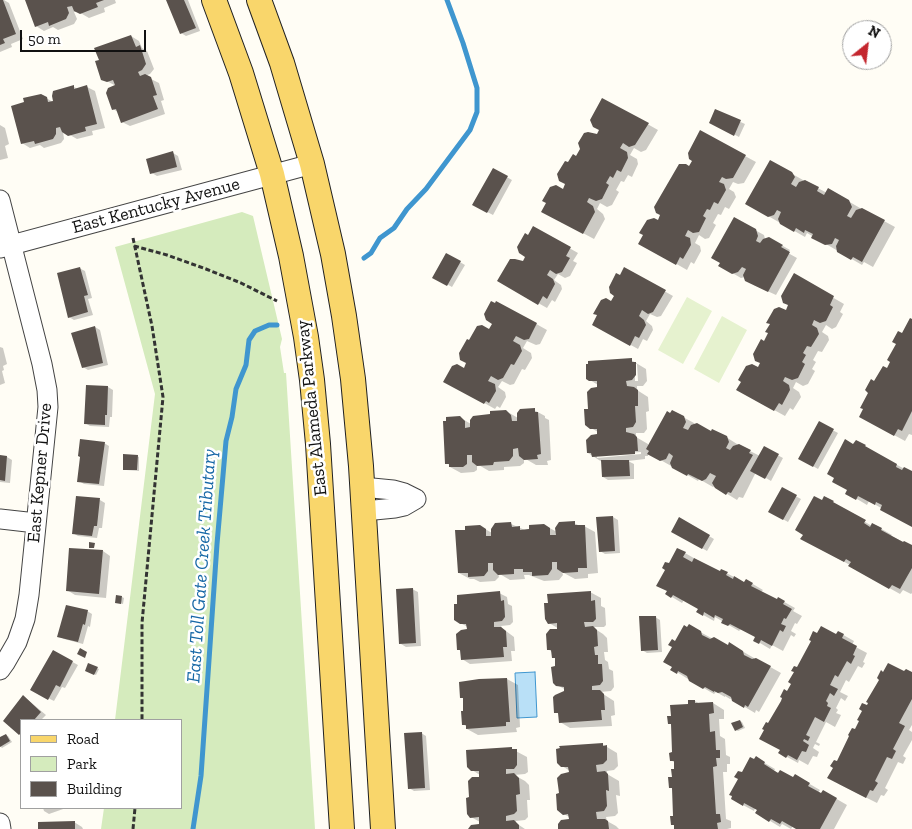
<!DOCTYPE html>
<style>
body{margin:0}
#map{position:relative;width:912px;height:829px;overflow:hidden;background:#fffdf5;font-family:"Zilla Slab",serif}
canvas{display:block}
.legend{position:absolute;left:20px;top:719px;width:162px;height:90px;box-sizing:border-box;background:#fff;border:1px solid #a0a0a0;margin:0;padding:6px 9px;list-style:none;font-size:15px;color:#111}
.legend li{display:flex;align-items:center;gap:10px;height:25px}
.legend b{width:25px;border:1px solid #a0a0a0}
.north{position:absolute;left:842px;top:20px;width:50px;height:50px;box-sizing:border-box;background:#fff;border:1px solid #a0a0a0;border-radius:50%;rotate:29deg;font-size:14px;font-weight:700;line-height:20px;text-align:center;color:#111}
.north::after{content:'';display:block;margin:auto;width:18px;height:22px;background:#c4262e;clip-path:polygon(50% 0,100% 100%,50% 72%,0 100%)}
.scale{position:absolute;left:20px;top:30px;width:126px;height:22px;box-sizing:border-box;border:2px solid #111;border-top:0;padding-left:6px;font-size:15px;line-height:18px;white-space:nowrap;color:#111;-webkit-text-stroke:4px #fff;paint-order:stroke}
</style>
<div id="map">
<canvas width="912" height="829"></canvas>
<ul class="legend">
<li><b style="height:6px;background:#f9d66b"></b>Road</li>
<li><b style="height:14px;background:#d5ebbd"></b>Park</li>
<li><b style="height:14px;background:#5a524d"></b>Building</li>
</ul>
<div class="north">N</div>
<div class="scale">50 m</div>
</div>
<script>
const ctx = document.querySelector('canvas').getContext('2d');
ctx.lineJoin = 'round';
function fillPath(path, color) { ctx.fillStyle = color; ctx.fill(path, 'evenodd'); }
const shape = rows => new Path2D(rows.map(r => 'M' + r).join(''));
function strokePath(path, color, width, dash) { ctx.strokeStyle = color; ctx.lineWidth = width; ctx.lineCap = dash ? 'butt' : 'round'; ctx.setLineDash(dash || []); ctx.stroke(path); }
function write(font, color, halo, rows, align = 'center') {
  ctx.font = font + ' "Zilla Slab",serif'; ctx.lineWidth = 5; ctx.setLineDash([]); ctx.textBaseline = 'middle'; ctx.strokeStyle = halo; ctx.fillStyle = color; for (const [text, x, y, turn = 0] of rows) {
    ctx.save(); ctx.translate(x, y); ctx.rotate((+turn || 0) * Math.PI / 180); ctx.textAlign = isNaN(turn) ? turn : align; if (halo) ctx.strokeText(text, 0, 0); ctx.fillText(text, 0, 0); ctx.restore();
  }
}
fillPath(shape([
 [242,212,253,216,282,339,280,347,284,373,286,373,315,829,101,829,104,808,181,808,181,720,115,720,155,394,115,247]
]), '#d5ebbd');
fillPath(shape([
 [687,297,712,311,683,364,658,350],
 [722,316,747,330,719,383,694,369]
]), '#e6f2cf');
const water = shape([
 [535,672,537,717,517,718,515,673,535,672]
]);
fillPath(water, '#b9e0f7');
strokePath(water, '#3f96cf', 1);
fillPath(shape([
 [0,0,4,0,9,3,23,39,11,44,12,47,0,52],
 [27,0,115,0,116,3,104,8,105,12,89,18,77,11,74,12,77,19,74,24,58,30,53,27,44,31,36,26],
 [168,0,188,0,200,31,186,36,181,33],
 [131,36,139,41,142,48,147,51,154,69,150,74,145,76,159,83,164,100,161,101,165,114,130,126,122,122,118,112,113,109,116,86,103,79],
 [74,87,78,89,87,87,95,91,105,128,92,131,93,135,77,139,63,131,64,139,61,143,44,148,40,145,30,148,22,143,26,103,41,95,53,102],
 [603,99,658,130,646,150,641,152,634,148,630,155,637,159,638,164,632,177,628,175,624,182,621,181,616,190,619,192,612,205,607,207,600,203,597,209,603,214,605,219,594,239,553,217,563,190,567,184,569,164,597,136,600,130],
 [716,111,745,124,739,137,711,122],
 [0,125,5,128,9,144,5,146,8,158,0,160],
 [173,153,178,156,182,170,157,176,152,173],
 [745,156,756,162,744,183,738,184,733,182,729,189,734,192,736,197,729,209,725,207,721,215,718,214,713,223,716,225,709,238,705,239,699,235,695,243,700,246,701,251,694,264,691,262,687,270,640,243,658,221,690,167],
 [771,162,803,180,804,181,805,181,827,193,829,190,860,208,861,210,862,209,895,227,873,267,864,262,862,265,807,233,805,237,747,204],
 [494,170,512,180,493,215,474,205],
 [735,219,764,235,765,239,769,238,790,250,788,253,797,258,776,295,754,285,745,277,741,278,720,266],
 [534,228,578,253,573,261,577,263,570,276,565,278,558,274,554,280,561,285,562,289,555,302,552,300,547,308,499,281,524,263,527,257,529,237],
 [446,254,465,265,452,287,434,277],
 [79,268,85,271,92,298,88,299,93,315,74,320,69,317],
 [625,269,673,296,661,316,657,317,650,314,646,321,652,326,653,330,647,341,643,339,638,349,593,324,611,303,616,295,620,277],
 [794,275,844,304,840,312,843,314,836,327,832,329,826,325,822,332,828,336,829,340,822,352,818,351,813,360,816,362,812,369,815,371,808,384,803,386,796,382,793,388,799,392,801,397,793,410,790,408,785,416,738,390,758,369,761,363,765,343,790,305],
 [497,302,547,330,540,344,536,345,527,341,523,348,531,353,532,358,525,370,522,369,514,384,510,385,502,381,498,387,505,392,506,397,500,408,497,406,495,409,456,387,468,362,470,342,490,331,494,324,495,305],
 [912,320,912,435,909,434,905,441,861,417,875,383,887,370,902,335],
 [95,327,100,330,108,365,88,370,83,367],
 [0,347,3,348,7,364,3,366,4,370,2,371,5,383,0,385],
 [631,360,646,369,647,381,643,386,637,386,637,390,648,397,649,411,646,412,647,429,644,433,636,433,636,437,648,444,648,449,672,411,694,423,695,425,726,437,737,444,738,445,760,456,764,448,783,458,771,481,756,472,743,498,739,497,737,500,716,487,715,486,713,487,699,479,698,481,648,453,648,456,645,456,645,459,628,461,634,464,634,479,608,480,603,477,602,462,588,453,598,435,598,432,591,428,590,410,598,388,598,385,590,380],
 [635,364,637,364,638,381,635,381],
 [641,452,641,454,597,458,597,455],
 [87,386,108,387,113,390,112,417,110,417,109,427,90,426,85,423],
 [534,410,545,416,545,418,549,420,551,460,547,461,548,465,536,465,524,458,524,463,520,466,504,467,504,470,489,471,477,464,477,470,474,472,461,473,450,467,450,465,446,463,459,417,471,424,506,411,518,418],
 [819,423,838,433,818,469,799,458],
 [104,443,109,446,104,486,84,484,79,481],
 [854,445,875,453,912,473,912,526,869,501,867,505,847,493],
 [137,456,139,457,139,471,126,470,124,469],
 [0,457,7,457,12,460,10,483,0,482],
 [782,489,801,499,788,522,770,512],
 [77,497,100,500,105,503,102,528,99,528,97,538,78,536,73,533],
 [843,509,872,526,873,524,892,535,891,536,912,546,912,593,911,594,903,590,900,594,850,566,850,565,813,545],
 [613,517,618,520,620,553,605,554,600,551],
 [680,519,714,539,707,551,673,531],
 [574,523,580,526,584,526,595,532,598,573,588,574,588,578,575,579,562,572,563,575,559,580,544,581,529,575,524,575,525,579,510,580,498,573,499,577,495,581,480,582,474,579,470,579,459,573,466,531,480,526,492,533,511,524,525,530,544,525,557,532],
 [678,549,720,573,721,570,745,583,746,580,763,590,761,592,778,601,779,599,795,608,793,611,802,616,797,624,795,623,791,631,796,634,794,637,791,635,783,651,772,645,770,649,755,640,757,637,741,629,739,631,715,617,714,621,698,612,700,609,684,600,682,603,667,594,668,591,669,565],
 [103,551,110,556,106,598,75,595,67,590],
 [412,589,418,592,421,646,406,647,401,644],
 [590,592,601,598,601,606,605,608,606,625,604,627,592,627,603,634,607,638,608,652,604,652,605,660,608,662,609,669,613,671,614,687,611,691,600,692,614,701,615,715,611,716,612,726,570,728,560,722,559,714,556,712,566,692,566,690,557,685,556,659,553,657,552,652,548,649,561,630,549,623],
 [499,593,507,597,508,604,512,606,513,622,510,625,501,626,502,628,514,637,515,651,511,651,512,661,470,664,462,659,462,652,458,649,468,630,468,627,460,623],
 [122,597,124,598,123,604,119,603],
 [87,611,92,614,90,627,88,626,83,644,64,639,59,636],
 [655,617,660,620,662,652,647,653,642,650],
 [689,626,728,647,730,644,754,658,754,660,756,659,781,673,759,712,756,710,755,713,733,700,732,698,730,699,725,696,725,697,716,692,714,694,690,680,689,677,688,679,672,669,673,667,676,642],
 [838,632,854,641,852,645,867,653,863,662,865,663,862,668,858,666,849,682,846,680,840,692,848,696,845,701,841,698,836,708,838,710,836,713,841,715,835,727,826,722,816,742,820,744,819,746,815,744,813,748,819,752,817,757,813,756,808,765,799,760,798,763,780,753,781,750,769,725,792,683,797,669,836,636],
 [54,652,78,665,65,688,62,687,54,701,32,690],
 [89,665,99,669,96,675,87,671],
 [905,673,912,673,912,725,909,730,912,732,912,740,903,756,906,758,903,764,898,762,885,788,888,790,884,796,881,795,877,803,839,784,837,762,856,731,867,707],
 [507,679,518,685,520,727,516,728,517,732,478,735,467,729,467,727,463,724,465,712,464,699,461,697],
 [23,697,28,700,46,715,41,720,21,720,21,735,5,721],
 [695,701,700,704,713,703,724,710,724,719,719,719,720,736,725,739,726,755,730,757,730,764,727,764,727,772,723,772,726,819,731,821,731,828,727,829,675,829,675,826,672,824,675,817,673,789,670,787,675,770,675,763,671,760,674,753,672,725,669,723],
 [740,721,742,722,745,728,738,731,736,730],
 [421,733,426,736,430,790,414,791,409,788],
 [6,735,8,736,12,742,2,748,0,746,0,738],
 [602,744,617,753,618,766,614,770,607,771,607,774,619,781,620,796,616,795,618,813,615,816,606,817,607,821,616,826,619,829,559,829,570,820,570,817,563,814,560,794,570,773,570,771,562,766],
 [512,749,527,757,528,772,525,774,514,775,525,781,529,785,530,800,527,800,528,817,525,820,516,821,516,823,525,829,469,829,481,825,480,822,471,817,470,799,480,778,480,775,472,770],
 [756,758,775,769,774,771,794,779,796,776,820,790,818,793,821,795,823,791,847,805,834,829,799,829,793,826,791,829,782,824,780,827,757,813,758,810,755,808,754,811,732,799,742,774],
 [43,808,66,808,49,814,44,811],
 [74,822,82,827,83,829,40,829]
]), '#0003');
strokePath(shape([
 [364,258,371,253,380,238,394,228,407,209,426,189,470,130,477,112,477,88,463,43,447,0],
 [193,829,201,776,217,544,226,441,232,417,236,389,246,365,249,340,255,331,269,325,277,325]
]), '#3f96cf', 5);
fillPath(shape([
 [0,0,3,0,16,34,3,39,5,43,0,45],
 [25,0,104,0,96,3,98,7,80,14,74,11,72,6,67,7,69,13,66,19,49,26,48,22,35,27],
 [166,0,184,0,196,28,180,34],
 [131,35,136,47,140,45,146,64,142,70,138,72,140,76,145,74,151,77,157,95,153,96,158,109,121,123,116,109,112,110,106,93,108,88,115,85,113,80,107,82,101,80,95,61,99,60,94,48],
 [74,85,74,89,87,85,97,124,85,127,86,131,68,136,62,132,60,127,56,128,56,134,53,139,35,144,34,141,21,144,11,106,24,102,23,98,41,94,47,97,48,102,53,101,52,96,53,91],
 [602,98,649,123,635,145,629,147,623,143,620,148,627,152,628,158,621,172,617,170,613,178,610,176,606,183,609,185,602,199,596,201,589,198,587,202,593,206,595,212,583,234,541,212,546,203,542,201,550,187,556,185,563,189,565,184,559,181,557,174,565,161,568,162,573,154,576,156,580,149,578,143,584,133,588,132,597,134,599,130,593,127,590,120],
 [715,109,741,120,734,136,709,123],
 [700,130,746,155,733,178,726,179,722,177,719,182,724,184,726,190,718,204,714,202,710,210,707,209,703,216,706,218,699,232,693,233,688,230,685,236,690,238,691,245,683,259,680,257,676,265,638,244,643,235,639,233,647,220,654,218,658,220,660,215,656,213,654,207,679,164,686,164,689,166,692,161,689,159,688,153],
 [173,151,177,167,150,174,146,159],
 [770,160,792,172,795,177,791,184,796,187,799,182,805,180,819,187,817,191,824,195,828,188,849,200,852,207,847,216,851,218,856,210,862,208,885,220,862,262,853,257,851,260,837,252,836,246,839,240,835,238,832,244,825,245,811,238,813,234,805,230,804,233,796,228,794,232,780,224,778,219,781,212,777,210,774,215,768,217,745,204],
 [493,168,508,176,487,213,472,205],
 [734,217,756,229,758,236,756,241,760,243,763,239,769,237,783,245,781,247,790,252,768,292,745,281,743,275,746,269,742,267,738,272,732,274,718,266,720,263,711,258],
 [533,226,571,247,566,256,570,258,562,272,556,274,550,270,547,275,553,279,555,284,547,299,543,296,538,305,497,281,510,259,515,259,523,261,525,257,519,253,517,247,525,233,528,235],
 [446,253,461,261,447,286,432,278],
 [80,267,88,295,84,296,88,312,68,318,57,273],
 [624,267,666,290,653,312,648,314,642,310,639,316,644,320,646,325,639,338,635,336,630,346,592,325,597,315,593,314,601,300,606,298,611,301,614,296,610,293,609,287,616,273,620,275],
 [794,273,834,296,830,305,833,307,826,321,820,323,814,320,812,325,817,328,819,334,811,347,807,346,803,353,806,355,802,362,805,364,798,378,792,380,785,377,783,381,789,385,790,390,782,405,779,403,774,411,736,390,741,382,738,380,746,366,752,364,758,367,760,363,755,361,753,354,761,339,764,341,768,333,765,332,770,324,766,323,774,309,779,307,786,310,788,305,783,303,781,296],
 [491,301,495,303,496,301,537,323,529,339,524,340,516,336,513,341,520,345,522,351,514,365,511,364,503,378,498,380,491,376,488,381,495,384,496,391,489,403,486,401,484,404,443,382,452,366,457,364,464,368,466,363,460,360,459,353,467,339,469,340,477,326,482,325,489,329,492,324,486,320,484,314],
 [910,318,912,319,912,411,902,431,898,429,894,436,859,417,863,409,860,408,868,393,865,390,871,379,874,381,883,366,887,368,890,362,887,360,896,344,892,342,898,331,902,333],
 [95,326,103,363,82,368,71,333],
 [632,358,632,362,636,362,636,375,632,380,626,381,627,386,634,387,638,390,638,406,635,406,636,422,633,427,626,428,626,432,634,434,637,437,638,451,635,451,635,454,592,457,591,453,587,453,586,440,591,435,597,434,597,429,590,429,585,425,584,409,588,409,587,392,591,388,597,387,597,381,589,381,586,379,586,364,588,364,588,361],
 [86,385,108,386,107,415,105,415,105,425,84,424],
 [535,408,535,412,538,412,541,454,537,455,538,459,524,460,519,456,518,448,513,449,513,456,509,461,494,462,493,465,477,466,472,462,472,455,467,455,467,464,463,467,449,467,449,464,445,464,443,421,446,421,446,417,460,416,465,421,465,428,470,427,470,420,473,416,490,414,490,411,506,410,511,415,512,421,517,421,517,413,520,409],
 [672,410,684,416,686,422,683,428,688,430,691,425,697,423,711,431,712,429,727,436,729,442,726,448,730,450,733,446,739,444,751,450,749,453,753,455,731,493,728,492,726,495,715,488,712,483,716,476,710,473,706,479,702,481,688,474,687,476,672,468,670,463,673,456,669,453,666,459,660,461,647,454,649,451,646,449,667,411,670,413],
 [819,421,834,429,813,467,798,459],
 [80,439,105,442,99,484,77,482,80,457,78,456],
 [845,439,853,444,856,440,866,445,865,446,897,464,896,467,902,470,904,467,912,471,912,527,880,510,882,505,876,502,875,505,858,496,856,500,845,494,847,490,832,482,834,478,827,474],
 [764,446,779,454,765,479,750,471],
 [123,454,138,455,137,470,123,470],
 [0,455,7,456,5,481,0,480],
 [601,460,629,460,630,476,602,477],
 [782,487,797,495,783,520,768,512],
 [76,496,100,498,97,526,94,526,92,536,72,534],
 [814,496,822,500,824,496,834,501,833,502,866,520,864,523,870,527,872,523,882,528,881,530,903,542,904,541,912,545,912,568,900,589,892,585,889,589,848,566,851,562,846,559,844,562,800,539,803,535,795,530],
 [613,516,615,551,599,552,596,517],
 [679,517,710,535,702,549,671,532],
 [575,521,575,525,585,525,587,568,578,568,578,572,563,573,557,569,557,562,552,562,552,569,548,575,532,576,532,572,523,572,523,569,514,569,514,574,498,575,493,570,493,563,488,563,488,571,484,576,468,577,468,573,458,573,455,530,465,530,465,526,480,525,486,529,486,536,491,536,491,529,495,523,511,522,512,527,520,526,520,530,529,529,529,525,544,524,550,528,550,535,556,535,555,528,559,522],
 [89,542,95,543,94,548,89,548],
 [69,548,103,550,99,594,66,591],
 [677,548,686,552,683,557,692,562,694,558,720,571,721,569,728,572,726,575,733,579,734,576,744,582,746,579,753,583,751,586,777,599,778,597,785,601,783,604,792,609,786,619,784,618,781,624,786,626,783,632,780,630,772,646,761,640,759,644,753,641,755,637,730,624,728,626,721,623,723,619,715,615,714,618,704,612,703,616,696,612,698,609,673,595,671,598,665,594,667,591,656,586,665,570,662,568,665,562,669,563],
 [413,588,416,643,399,644,396,589],
 [500,591,501,601,504,600,505,617,502,621,494,622,494,627,501,627,506,631,507,647,503,647,504,657,461,660,460,650,457,650,456,634,461,630,467,629,466,624,460,624,454,620,454,604,457,604,457,595],
 [591,591,591,601,595,600,596,619,593,622,584,622,585,627,593,626,597,630,598,646,594,647,595,655,598,655,598,664,602,664,603,681,600,685,592,686,592,690,600,690,604,694,605,710,601,710,602,720,559,723,558,713,554,713,553,697,555,695,564,691,564,687,556,686,553,683,551,667,555,666,555,658,552,658,551,650,547,650,546,634,550,629,557,629,557,623,548,624,545,619,544,603,548,603,547,594],
 [116,595,122,596,121,604,115,603],
 [66,605,88,610,85,625,83,624,78,642,57,637],
 [639,616,656,616,658,650,641,651],
 [689,624,701,631,702,635,710,639,714,637,728,645,729,642,743,651,744,655,752,659,756,658,771,666,748,707,745,705,744,708,732,701,731,697,722,692,718,693,714,691,714,692,705,687,703,689,689,681,687,676,678,671,677,674,670,670,672,667,663,662,672,647,668,645,672,639,675,641,684,625,687,627],
 [821,626,836,634,838,631,844,634,842,638,857,646,853,655,855,656,851,664,847,661,838,677,835,675,830,685,838,689,834,696,830,693,826,701,828,703,827,706,831,708,824,722,815,717,806,735,810,737,808,741,804,739,803,741,809,745,806,752,802,751,797,760,788,755,786,758,778,753,780,750,759,739,764,730,762,729,766,722,768,723,781,701,782,698,780,697,784,689,787,691,791,684,788,682,794,672,791,671,794,666,797,667,811,641,809,640,813,631,817,633],
 [80,648,87,652,85,658,77,654],
 [53,650,73,661,60,687,56,685,48,700,30,690],
 [88,663,98,667,94,675,85,671],
 [888,663,904,671,906,669,912,672,912,699,899,723,905,726,893,749,896,751,892,759,887,757,875,781,878,783,873,791,870,790,866,798,827,778,833,768,830,766,834,760,837,761,849,736,848,735,852,728,855,729,859,721,857,720,862,711,859,709,862,703,867,705,868,703,866,702,879,680,877,678,881,670,883,672],
 [507,678,510,722,506,722,506,726,466,729,466,725,462,725,461,711,463,711,463,698,460,698,459,682,479,679],
 [23,695,41,712,34,720,21,720,21,733,19,735,3,721],
 [688,700,695,700,695,703,713,702,714,713,709,714,710,732,715,731,716,750,720,750,720,758,716,758,717,766,713,767,716,814,720,814,721,822,717,823,718,829,674,829,674,825,671,825,670,816,673,816,672,788,669,788,668,777,672,777,671,769,674,769,674,761,670,761,669,753,672,752,671,724,668,724,667,716,671,716,670,705,688,704],
 [740,720,743,727,735,731,731,723],
 [422,732,425,788,408,789,404,733],
 [6,734,10,741,0,747,0,737],
 [603,743,603,746,607,745,607,760,603,764,596,765,597,772,605,771,608,774,609,791,606,790,607,806,604,811,596,812,597,819,605,819,608,821,609,829,558,829,558,824,561,820,569,819,568,814,563,815,557,810,556,794,559,793,557,778,561,774,569,772,568,767,561,767,557,763,556,749,560,748,559,746],
 [512,747,512,749,517,749,517,765,514,769,506,769,506,774,514,773,519,778,520,794,516,795,517,811,514,814,506,816,506,821,514,820,519,825,519,829,468,829,471,825,479,824,479,817,470,818,467,814,466,798,469,797,468,781,472,777,479,777,479,771,471,771,467,767,466,750],
 [756,756,765,762,764,764,778,773,780,770,793,777,795,774,810,783,808,786,821,793,823,790,837,798,820,829,796,829,782,821,780,824,771,819,769,822,755,813,757,810,744,803,743,806,731,799,732,796,729,795,738,779,734,777,738,771,742,772,750,757,754,759],
 [75,821,75,829,38,829,38,822]
]), '#5a524d');
const minor = shape([
 [0,200,42,364,47,390,48,407,29,595,25,619,17,642,5,663,0,670],
 [0,248,312,164],
 [362,487,393,490,404,493,416,499],
 [364,511,395,508,404,506,416,499],
 [0,519,36,523],
 [0,823,1,829]
]);
const major = shape([
 [214,0,241,73,272,174,291,256,306,337,312,380,318,444,342,829],
 [259,0,282,63,312,164,333,254,344,316,353,379,361,466,383,829]
]);
strokePath(minor, '#444', 21);
strokePath(major, '#222', 26);
strokePath(shape([
 [133,238,152,326,163,397,142,623,142,720],
 [134,246,167,255,206,269,241,283,277,301],
 [133,829,135,808]
]), '#333', 3, [5, 2.5]);
strokePath(minor, '#fff', 19);
strokePath(major, '#f9d66b', 24);
write('18px', '#111', '#fff', [
 ["East Kentucky Avenue",156,206,-15],
 ["East Alameda Parkway",312,408,-96],
 ["East Kepner Drive",40,473,-85]
]);
write('italic 19px', '#1768a6', '#fff', [
 ["East Toll Gate Creek Tributary",202,566,-86]
]);
</script>
